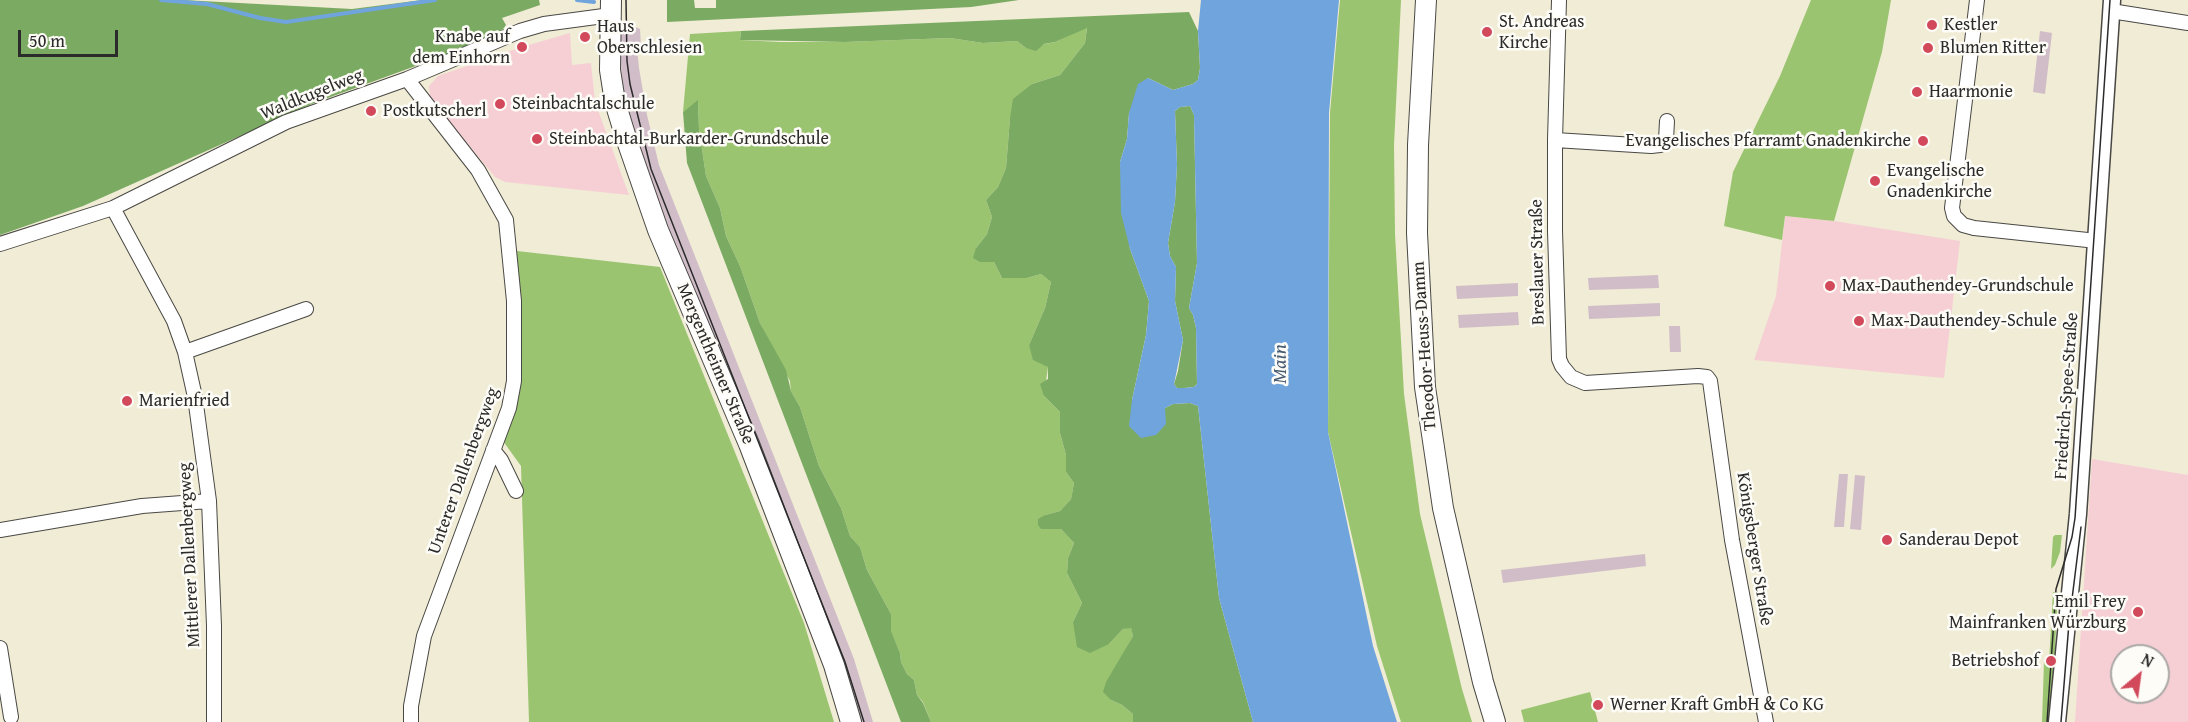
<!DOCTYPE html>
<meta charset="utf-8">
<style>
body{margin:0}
#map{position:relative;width:2188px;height:722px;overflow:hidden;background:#f0ecd5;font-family:"Gentium Book Plus",serif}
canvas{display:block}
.north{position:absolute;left:2110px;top:644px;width:60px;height:60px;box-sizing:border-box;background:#fdfcf7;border:2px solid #a9a8a5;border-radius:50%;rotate:29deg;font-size:16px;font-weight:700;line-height:24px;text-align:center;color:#2b2b2b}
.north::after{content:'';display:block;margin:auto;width:21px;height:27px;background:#d1495b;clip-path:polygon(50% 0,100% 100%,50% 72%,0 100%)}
.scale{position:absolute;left:18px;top:30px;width:100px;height:27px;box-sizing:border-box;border:3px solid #2b2b2b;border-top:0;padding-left:8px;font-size:18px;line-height:21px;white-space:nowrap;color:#2b2b2b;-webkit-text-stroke:4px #fdfcf7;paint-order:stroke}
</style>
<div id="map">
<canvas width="2188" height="722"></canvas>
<div class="north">N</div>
<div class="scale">50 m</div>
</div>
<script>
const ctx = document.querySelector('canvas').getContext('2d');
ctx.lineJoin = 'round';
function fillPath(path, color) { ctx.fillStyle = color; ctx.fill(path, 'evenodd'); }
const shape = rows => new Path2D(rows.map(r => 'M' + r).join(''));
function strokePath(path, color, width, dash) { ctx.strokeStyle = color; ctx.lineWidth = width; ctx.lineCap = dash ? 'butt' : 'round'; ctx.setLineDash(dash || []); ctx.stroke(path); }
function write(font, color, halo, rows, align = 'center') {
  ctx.font = font + ' "Gentium Book Plus",serif'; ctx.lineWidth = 5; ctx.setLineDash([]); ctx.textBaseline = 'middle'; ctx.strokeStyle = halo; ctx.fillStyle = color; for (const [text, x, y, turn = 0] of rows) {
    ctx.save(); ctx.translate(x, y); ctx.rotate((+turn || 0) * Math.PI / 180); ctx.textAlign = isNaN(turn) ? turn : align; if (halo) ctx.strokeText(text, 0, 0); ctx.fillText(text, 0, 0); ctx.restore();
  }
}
fillPath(shape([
 [570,33,572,65,591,63,595,102,629,195,505,182,495,177,430,98,429,86,438,76,522,47],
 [1785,216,1834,221,1960,241,1944,378,1754,360,1776,296],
 [2092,459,2188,475,2188,722,2075,722],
 [2122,656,2158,656,2158,692,2122,692]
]), '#f6cfd5');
fillPath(shape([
 [631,25,640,29,641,48,637,48,639,68,647,115,659,165,854,659,873,722,859,722,757,446,669,230,627,117,622,87,620,34],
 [2040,31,2052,33,2045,94,2033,92],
 [1658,275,1659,288,1589,290,1588,278],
 [1518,283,1518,296,1457,299,1456,286],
 [1660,303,1660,316,1589,319,1588,306],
 [1518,312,1519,325,1459,328,1458,315],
 [1669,326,1680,326,1681,352,1670,352],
 [1839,474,1848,474,1844,527,1834,527],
 [1855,475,1865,476,1861,530,1850,529],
 [1645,554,1646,566,1503,583,1501,570]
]), '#d1bdc8');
fillPath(shape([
 [1340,0,1401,0,1394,145,1395,234,1404,394,1420,514,1462,689,1472,722,1401,722,1377,646,1328,432,1330,113],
 [1811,0,1891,0,1882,52,1834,221,1785,216,1782,240,1724,226,1733,172,1780,76],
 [1087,27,1085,43,1060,75,1032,84,1010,118,1006,168,998,187,986,200,992,217,987,234,976,248,980,262,994,262,1002,278,1027,278,1041,274,1051,282,1045,308,1029,345,1048,367,1044,396,1060,412,1060,433,1066,455,1066,472,1074,483,1071,499,1060,511,1045,515,1042,529,1061,529,1074,543,1068,558,1067,573,1082,603,1073,622,1109,644,1123,629,1131,627,1133,636,1117,665,1111,700,1122,705,1133,714,1133,722,931,722,923,702,917,695,914,680,907,674,901,662,900,653,891,632,891,614,867,570,860,547,850,536,841,508,819,466,800,407,791,391,790,381,760,323,740,266,726,236,720,208,706,176,699,129,698,101,683,112,690,34,741,31,740,40,781,42,845,42,950,38,983,43,1017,41,1026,48,1055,42],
 [517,251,660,267,804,623,834,722,529,722,521,466,503,441],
 [2055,535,2062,535,2060,552,2055,565,2051,569,2053,537],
 [2053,592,2058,592,2051,722,2042,722,2044,662,2049,662],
 [1590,692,1598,722,1524,722,1521,710]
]), '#9ac470');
fillPath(shape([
 [0,0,183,0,352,9,422,0,539,0,540,5,502,18,506,25,498,36,314,103,83,206,0,235],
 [667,0,694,0,695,8,716,8,716,0,1019,0,971,7,667,22],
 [1189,12,1198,31,1200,68,1198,80,1193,84,1173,90,1148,78,1129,113,1127,139,1120,162,1130,249,1149,301,1146,335,1132,400,1165,408,1173,404,1190,403,1198,406,1219,598,1253,722,1133,722,1133,714,1122,705,1111,700,1103,692,1106,682,1133,636,1131,628,1123,629,1109,644,1090,653,1077,647,1073,622,1082,603,1067,573,1068,558,1074,543,1061,529,1041,529,1038,525,1038,519,1045,515,1060,511,1071,499,1074,483,1066,472,1066,455,1060,433,1060,412,1044,396,1040,384,1048,379,1048,367,1033,360,1029,345,1045,308,1051,282,1041,274,1027,278,1002,278,994,262,980,262,973,258,976,248,987,234,992,217,986,200,998,187,1006,168,1010,118,1013,99,1032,84,1060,75,1085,43,1087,28,1055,42,1044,44,1036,51,1026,48,1017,41,983,43,950,38,845,42,740,40,741,31],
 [698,100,699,129,706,176,720,208,726,236,740,266,760,323,786,370,791,391,800,407,819,466,841,508,850,536,860,547,867,570,891,614,891,631,900,653,901,662,907,674,914,680,917,695,923,703,931,722,901,722,687,163,683,112],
 [1190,106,1194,115,1197,263,1189,308,1193,315,1196,328,1197,384,1194,387,1184,388,1177,388,1174,384,1178,371,1183,340,1175,301,1176,267,1170,256,1168,243,1175,202,1177,165,1175,111,1180,107]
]), '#7baa62');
fillPath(shape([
 [1201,0,1339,0,1329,113,1328,432,1373,646,1397,722,1253,722,1219,598,1198,406,1190,403,1173,404,1165,408,1166,424,1156,435,1141,438,1129,426,1132,400,1146,335,1149,301,1130,249,1121,213,1120,162,1127,139,1129,113,1138,84,1148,78,1173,90,1193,84,1198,80,1200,68,1198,31],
 [1190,106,1194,115,1197,263,1189,308,1193,315,1196,328,1197,384,1194,387,1184,388,1177,388,1174,384,1183,340,1175,301,1176,267,1170,256,1168,243,1175,202,1177,165,1175,111,1180,107]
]), '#70a4dd');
strokePath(shape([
 [161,0,207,4,260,18,286,22,435,0],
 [577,0,594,2]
]), '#70a4dd', 4);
const minor = shape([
 [1559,0,1555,140,1555,231,1559,359,1562,366,1571,377,1585,383,1698,376,1707,377,1710,381,1732,540,1766,722],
 [1977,0,1952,208,1954,216,1963,225,1974,228,2097,241],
 [2111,11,2188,23],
 [407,79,478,170,506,220,514,301,514,381,509,408,424,636,411,706,411,722],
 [1555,140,1651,146,1660,145,1666,140,1667,121],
 [113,208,174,321,185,352,195,397,209,501,214,626,214,722],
 [0,244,113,208,286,122,407,79,520,31,544,24,611,15],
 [185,352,306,309],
 [493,450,501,460,516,491],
 [0,530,142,506,209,501],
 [0,648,11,717]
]);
const tertiary = shape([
 [2057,722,2078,514,2112,0]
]);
const secondary = shape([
 [611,0,610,70,615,102,626,138,658,230,749,444,834,665,851,722],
 [1426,0,1418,145,1417,233,1425,387,1443,508,1483,682,1495,722]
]);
strokePath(minor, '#494844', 16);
strokePath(tertiary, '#494844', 19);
strokePath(secondary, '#494844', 22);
strokePath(minor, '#fff', 14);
strokePath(tertiary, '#fff', 16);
strokePath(secondary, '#fff', 20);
strokePath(shape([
 [626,0,627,61,630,84,651,169,845,662,864,722],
 [2047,722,2056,589,2072,537,2075,518,2110,0],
 [2061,722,2069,623,2081,527]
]), '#2b2b2b', 1.5);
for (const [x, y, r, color] of [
 [1932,25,6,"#d1495b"],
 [1487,32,6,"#d1495b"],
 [585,37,6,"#d1495b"],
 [522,47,6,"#d1495b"],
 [1928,48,6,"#d1495b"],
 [1917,92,6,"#d1495b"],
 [500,104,6,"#d1495b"],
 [371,111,6,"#d1495b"],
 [537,139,6,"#d1495b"],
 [1923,141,6,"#d1495b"],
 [1875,181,6,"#d1495b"],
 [1830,286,6,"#d1495b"],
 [1859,321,6,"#d1495b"],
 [127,401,6,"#d1495b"],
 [1887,540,6,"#d1495b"],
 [2138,612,6,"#d1495b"],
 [2051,661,6,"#d1495b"],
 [1598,705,6,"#d1495b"]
]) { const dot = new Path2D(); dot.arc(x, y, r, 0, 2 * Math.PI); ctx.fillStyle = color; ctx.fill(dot); strokePath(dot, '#fdfcf7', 2); }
write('18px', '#2b2b2b', '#fdfcf7', [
 ["St. Andreas",1499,22],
 ["Kirche",1499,43],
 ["Kestler",1944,25],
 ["Haus",597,27],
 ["Oberschlesien",597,48],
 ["Knabe auf",510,37,"right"],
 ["dem Einhorn",510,58,"right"],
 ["Blumen Ritter",1940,48],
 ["Haarmonie",1929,92],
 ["Steinbachtalschule",512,104],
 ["Postkutscherl",383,111],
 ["Steinbachtal-Burkarder-Grundschule",549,139],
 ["Evangelisches Pfarramt Gnadenkirche",1911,141,"right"],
 ["Evangelische",1887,171],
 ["Gnadenkirche",1887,192],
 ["Max-Dauthendey-Grundschule",1842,286],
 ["Max-Dauthendey-Schule",1871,321],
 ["Marienfried",139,401],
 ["Sanderau Depot",1899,540],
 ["Emil Frey",2126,602,"right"],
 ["Mainfranken Würzburg",2126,623,"right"],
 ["Betriebshof",2039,661,"right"],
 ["Werner Kraft GmbH & Co KG",1610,705]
], 'left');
write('18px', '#2b2b2b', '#fdfcf7', [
 ["Waldkugelweg",312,95,-22],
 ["Breslauer Straße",1538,262,-91],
 ["Theodor-Heuss-Damm",1425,346,-94],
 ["Mergentheimer Straße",715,364,67],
 ["Friedrich-Spee-Straße",2067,396,-86],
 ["Unterer Dallenbergweg",464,471,-70],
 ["Königsberger Straße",1754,549,81],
 ["Mittlerer Dallenbergweg",190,555,-93]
]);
write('italic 20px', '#475b72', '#fdfcf7', [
 ["Main",1281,364,-90]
]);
</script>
